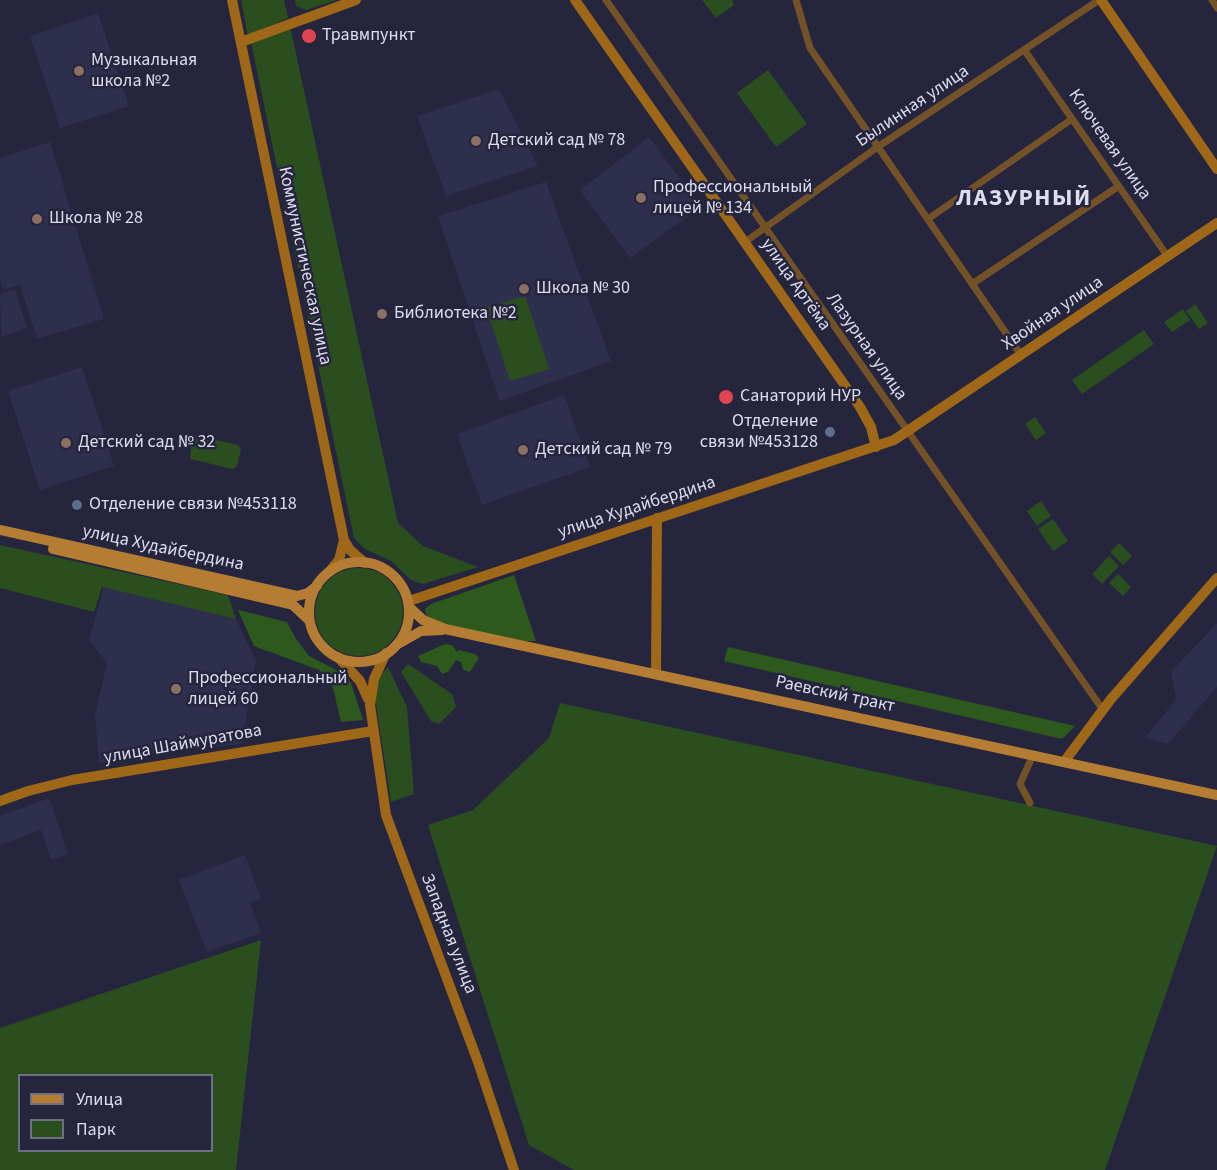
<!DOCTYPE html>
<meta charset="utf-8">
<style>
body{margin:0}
#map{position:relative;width:1217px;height:1170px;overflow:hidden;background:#26253e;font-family:"Source Sans 3",sans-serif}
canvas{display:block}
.legend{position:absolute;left:18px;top:1074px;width:195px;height:78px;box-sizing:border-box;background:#26253e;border:2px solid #6f6f84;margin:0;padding:8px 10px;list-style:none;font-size:18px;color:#dcddee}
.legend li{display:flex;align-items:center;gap:12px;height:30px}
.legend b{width:30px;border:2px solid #6f6f84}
</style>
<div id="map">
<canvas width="1217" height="1170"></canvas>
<ul class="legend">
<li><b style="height:8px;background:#b47d33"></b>Улица</li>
<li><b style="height:16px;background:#2b4e1f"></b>Парк</li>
</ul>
</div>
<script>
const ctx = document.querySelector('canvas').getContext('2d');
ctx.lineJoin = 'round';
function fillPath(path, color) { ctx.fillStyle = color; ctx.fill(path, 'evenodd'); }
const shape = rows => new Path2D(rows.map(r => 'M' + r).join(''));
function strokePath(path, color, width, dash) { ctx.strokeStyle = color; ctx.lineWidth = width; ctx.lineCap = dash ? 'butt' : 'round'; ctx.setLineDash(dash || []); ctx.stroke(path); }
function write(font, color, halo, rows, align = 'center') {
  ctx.font = font + ' "Source Sans 3",sans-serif'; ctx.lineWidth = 5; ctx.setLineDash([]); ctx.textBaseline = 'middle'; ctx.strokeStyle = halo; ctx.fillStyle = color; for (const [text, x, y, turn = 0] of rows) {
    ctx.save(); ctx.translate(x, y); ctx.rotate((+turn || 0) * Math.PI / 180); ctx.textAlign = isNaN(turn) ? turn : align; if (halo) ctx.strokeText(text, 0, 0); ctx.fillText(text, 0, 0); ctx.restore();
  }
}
fillPath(shape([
 [98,13,129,106,60,128,30,36],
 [499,89,538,166,446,196,417,116],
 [649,137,701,207,630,258,580,190],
 [50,142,104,319,37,339,20,285,3,290,0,280,0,158],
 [546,182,611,361,500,401,438,216],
 [15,289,27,328,1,337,0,294],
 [82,367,114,466,40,490,8,391],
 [564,395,590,467,482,505,457,434],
 [104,587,236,619,256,661,242,744,134,756,99,763,95,715,107,663,89,640],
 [1217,623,1217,687,1168,744,1145,738,1176,699,1171,672],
 [49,798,68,854,51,860,41,830,0,845,0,816],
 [245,855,261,898,250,903,261,933,207,952,179,880]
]), '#2e2e4d');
fillPath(shape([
 [241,0,284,0,288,18,248,36],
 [295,0,337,0,306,10,296,6],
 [702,0,732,0,734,5,716,18],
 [290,26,398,523,423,546,478,567,423,584,411,580,391,561,365,549,354,538,251,42],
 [768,70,807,124,776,147,737,93],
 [525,296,549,369,510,381,486,308],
 [1195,304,1208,323,1199,329,1186,311],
 [1183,309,1190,320,1172,332,1164,322],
 [1144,330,1154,344,1082,394,1072,380],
 [1035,417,1046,433,1036,440,1025,424],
 [195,435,238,445,241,449,237,466,233,469,190,459,192,438],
 [1041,501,1051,516,1037,526,1027,511],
 [1053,519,1068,541,1053,551,1038,529],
 [1119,543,1132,556,1123,565,1110,552],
 [0,545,228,595,236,619,102,587,94,612,0,588],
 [1109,556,1119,566,1102,584,1092,574],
 '315 612a44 44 0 1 1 88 0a44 44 0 1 1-88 0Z',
 [1118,574,1131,587,1123,596,1109,583],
 [408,664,452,694,456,707,439,724,431,721,401,672],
 [388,667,407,707,414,794,391,802,375,698,380,676],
 [560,703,1217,846,1105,1170,574,1170,529,1145,428,825,473,810,549,738],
 [261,940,236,1170,0,1170,0,1028],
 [20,1076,212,1076,212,1150,20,1150]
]), '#2b4e1f');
fillPath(shape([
 [514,575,536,641,524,641,445,626,426,615,425,609,431,604],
 [238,610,287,622,296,639,309,656,342,673,351,683,363,720,341,722,332,684,319,670,254,646],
 [445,644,452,645,457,652,459,650,475,654,479,658,470,672,463,670,461,662,456,660,448,672,442,674,437,666,421,662,418,656],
 [728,647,1075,726,1062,739,724,661]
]), '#2d5a1c');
strokePath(shape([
 [606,0,1103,710],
 [796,0,810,48,1021,355],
 [1212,0,1217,8],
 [1025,51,1168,257],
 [928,219,1072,119],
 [745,242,879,146,1099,0],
 [972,284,1119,186],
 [1030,803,1020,784,1033,755]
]), '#745227', 7);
strokePath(shape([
 [232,0,344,540,339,560,330,571],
 [575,0,860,407,871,427,876,447],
 [1101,0,1217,169],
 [241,42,356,0],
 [344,540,350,550,365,563],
 [409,601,894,440,1217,223],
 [386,653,374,679,370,705,386,815,478,1062,514,1170],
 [338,657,360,681,368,699],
 [656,674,657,518],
 [1064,762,1111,699,1217,578],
 [0,801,28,791,72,780,373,731]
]), '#9e6818', 10);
strokePath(shape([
 [0,530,297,596,308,593,317,586],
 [53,549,293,605,309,620],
 '309 612a50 50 0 1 1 100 0a50 50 0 1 1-100 0Z',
 [409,607,423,620,445,629,1217,795],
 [398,644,421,631,442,630]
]), '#b47d33', 10);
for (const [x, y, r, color] of [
 [309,36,8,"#e0444e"],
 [79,71,6,"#8d6e63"],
 [476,141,6,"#8d6e63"],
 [641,198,6,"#8d6e63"],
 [37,219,6,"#8d6e63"],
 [524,289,6,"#8d6e63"],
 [382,314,6,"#8d6e63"],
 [726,397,8,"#e0444e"],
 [830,432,6,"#5c6f8a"],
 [66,443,6,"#8d6e63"],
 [523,450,6,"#8d6e63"],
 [77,505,6,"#5c6f8a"],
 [176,689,6,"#8d6e63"]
]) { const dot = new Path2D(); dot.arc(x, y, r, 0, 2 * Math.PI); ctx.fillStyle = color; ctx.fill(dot); strokePath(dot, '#26253e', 2); }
write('18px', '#dcddee', '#26253e', [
 ["Травмпункт",322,36],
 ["Музыкальная",91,61],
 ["школа №2",91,82],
 ["Детский сад № 78",488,141],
 ["Профессиональный",653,188],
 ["лицей № 134",653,209],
 ["Школа № 28",49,219],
 ["Школа № 30",536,289],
 ["Библиотека №2",394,314],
 ["Санаторий НУР",740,397],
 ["Отделение",818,422,"right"],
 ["связи №453128",818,443,"right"],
 ["Детский сад № 32",78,443],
 ["Детский сад № 79",535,450],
 ["Отделение связи №453118",89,505],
 ["Профессиональный",188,679],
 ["лицей 60",188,700]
], 'left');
write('18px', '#dcddee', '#26253e', [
 ["Былинная улица",913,107,-34],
 ["Ключевая улица",1109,145,55],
 ["Коммунистическая улица",304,266,78],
 ["улица Артёма",795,285,55],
 ["Хвойная улица",1053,314,-34],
 ["Лазурная улица",866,347,55],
 ["улица Худайбердина",637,508,-18],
 ["улица Худайбердина",163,549,12],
 ["Раевский тракт",835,695,12],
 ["улица Шаймуратова",183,745,-10],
 ["Западная улица",448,934,69]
]);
ctx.letterSpacing = '1.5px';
write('bold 24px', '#dcddee', '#26253e', [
 ["ЛАЗУРНЫЙ",1024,200]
]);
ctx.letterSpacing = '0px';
</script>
